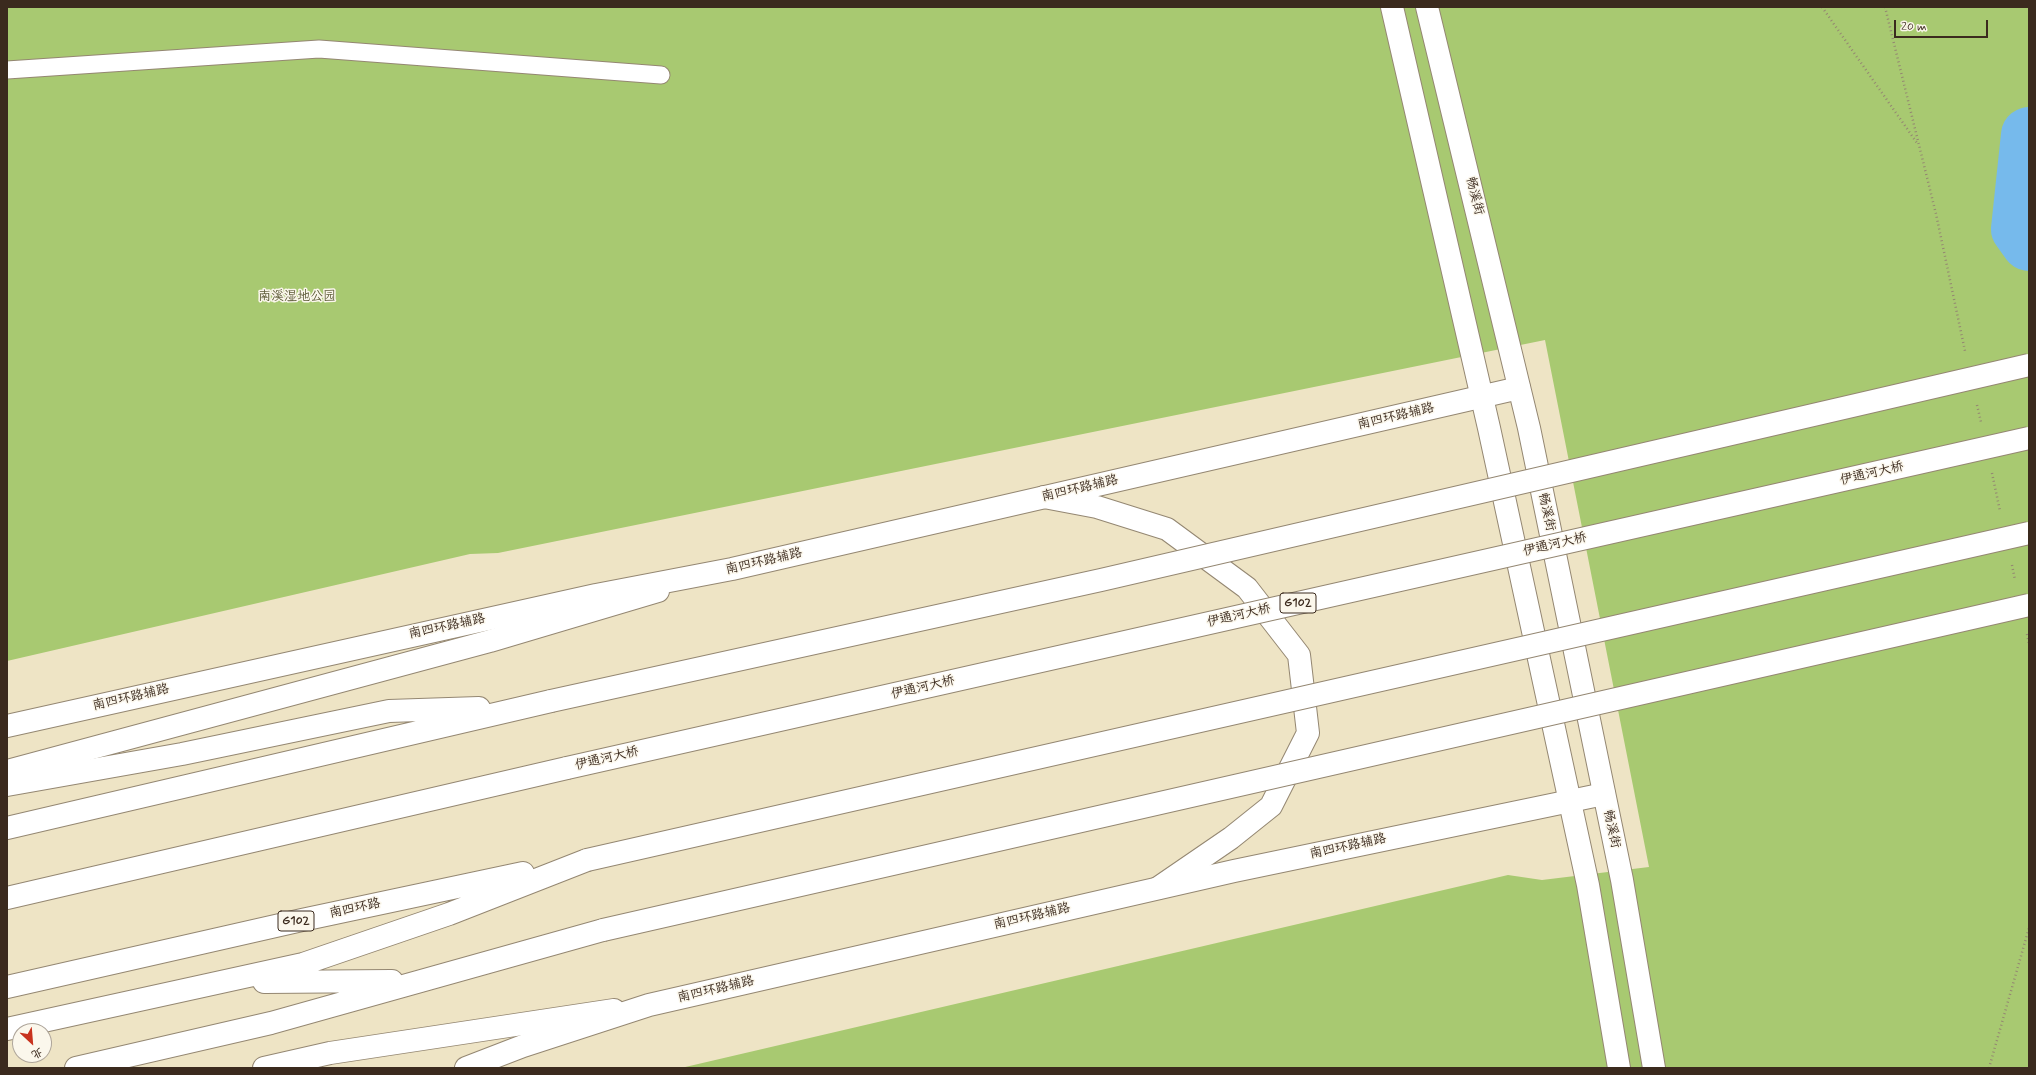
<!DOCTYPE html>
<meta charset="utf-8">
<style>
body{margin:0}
#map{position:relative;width:2036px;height:1075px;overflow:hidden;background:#eee4c5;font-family:Mynerve,"LXGW WenKai TC",sans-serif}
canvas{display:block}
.frame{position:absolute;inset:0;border:8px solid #3b2a1e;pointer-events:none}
.north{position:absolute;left:12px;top:1023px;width:40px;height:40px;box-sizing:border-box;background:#fbf7ec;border:1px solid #aea59a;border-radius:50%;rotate:154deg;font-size:11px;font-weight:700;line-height:16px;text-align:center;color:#3b2a1e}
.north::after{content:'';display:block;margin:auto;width:14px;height:18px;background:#c8321e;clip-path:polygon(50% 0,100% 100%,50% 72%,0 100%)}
.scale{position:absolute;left:1894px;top:20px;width:94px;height:18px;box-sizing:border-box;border:2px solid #3b2a1e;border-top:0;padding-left:5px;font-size:12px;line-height:14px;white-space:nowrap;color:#3b2a1e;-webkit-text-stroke:3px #fbf7ec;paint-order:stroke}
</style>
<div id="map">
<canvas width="2036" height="1075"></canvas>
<div class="frame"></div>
<div class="north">北</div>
<div class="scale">20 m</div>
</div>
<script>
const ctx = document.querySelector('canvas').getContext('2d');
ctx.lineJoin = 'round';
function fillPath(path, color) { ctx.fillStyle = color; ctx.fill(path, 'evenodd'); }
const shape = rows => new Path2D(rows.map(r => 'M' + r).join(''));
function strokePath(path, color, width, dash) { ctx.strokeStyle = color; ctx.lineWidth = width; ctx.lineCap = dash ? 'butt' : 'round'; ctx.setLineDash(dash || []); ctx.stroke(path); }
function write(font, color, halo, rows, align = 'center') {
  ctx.font = font + ' Mynerve,"LXGW WenKai TC",sans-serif'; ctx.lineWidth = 3; ctx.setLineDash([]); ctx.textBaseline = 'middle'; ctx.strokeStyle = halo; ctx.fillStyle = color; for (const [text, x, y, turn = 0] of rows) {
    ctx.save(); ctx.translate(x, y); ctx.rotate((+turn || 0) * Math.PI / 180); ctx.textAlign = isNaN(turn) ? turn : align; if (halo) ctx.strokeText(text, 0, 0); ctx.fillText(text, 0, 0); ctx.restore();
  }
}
fillPath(shape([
 [7,7,2029,7,2029,1068,681,1068,1508,875,1542,880,1649,867,1545,340,498,553,470,554,7,661]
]), '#a8c971');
fillPath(shape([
 [2029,135,2029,243,2019,229]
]), '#76baec');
strokePath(shape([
 [2029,135,2019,229,2029,243]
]), '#76baec', 56);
const lane = shape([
 [7,70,319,49,661,75]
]);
const secondary = shape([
 [1392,7,1489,428,1588,885,1619,1068],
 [1427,7,1529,428,1622,880,1654,1068],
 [1044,497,1097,507,1167,529,1247,588,1299,655,1308,733,1271,806,1231,838,1158,888],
 [7,771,490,641,658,591],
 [264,1068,330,1053,614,1010]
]);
const primary = shape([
 [7,726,596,595,732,569,1519,388],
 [466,1068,523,1046,649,1005,1234,871,1604,794]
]);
const highway = shape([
 [7,785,182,754,389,711,479,708],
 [7,828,551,701],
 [7,898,567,768],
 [264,982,392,981],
 [7,987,302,920,523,873],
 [7,1029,303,964,449,914,587,860],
 [76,1068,271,1023,603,930]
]);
strokePath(lane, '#948772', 19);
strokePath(secondary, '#948772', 24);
strokePath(primary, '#948772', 24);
strokePath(highway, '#948772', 24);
strokePath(shape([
 [1822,7,1917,143],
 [1885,7,1936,214,1965,351],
 [1977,405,1981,422],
 [1992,473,2000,511],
 [2012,565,2015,580],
 [2027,634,2029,644],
 [1989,1068,2029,928]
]), '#948772', 2.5, [1, 3]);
strokePath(lane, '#fff', 17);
strokePath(secondary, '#fff', 22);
strokePath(primary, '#fff', 22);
strokePath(highway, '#fff', 22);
const highwayBridge = shape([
 [551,701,1101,580,2029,365],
 [567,768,2029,438],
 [587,860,2029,533],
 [603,930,2029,605]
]);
strokePath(highwayBridge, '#948772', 24, []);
strokePath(highwayBridge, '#fff', 22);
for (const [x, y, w] of [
 [1298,603,36],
 [296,921,36]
]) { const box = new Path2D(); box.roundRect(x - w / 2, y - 10, w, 20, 3); ctx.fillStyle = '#fbf7ec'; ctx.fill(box); strokePath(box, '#3b2a1e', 1); }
write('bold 12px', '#3b2a1e', null, [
 ["G102",1298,603],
 ["G102",296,921]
]);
write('13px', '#3b2a1e', '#fbf7ec', [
 ["畅溪街",1474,196,76],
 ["南四环路辅路",1396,417,-13],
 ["伊通河大桥",1872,474,-13],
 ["南四环路辅路",1080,489,-13],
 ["畅溪街",1546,512,78],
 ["伊通河大桥",1555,545,-13],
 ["南四环路辅路",764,562,-13],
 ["伊通河大桥",1239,616,-13],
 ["南四环路辅路",447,627,-12],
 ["伊通河大桥",923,688,-13],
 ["南四环路辅路",131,698,-13],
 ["伊通河大桥",607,759,-13],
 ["畅溪街",1611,829,78],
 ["南四环路辅路",1348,847,-12],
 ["南四环路",355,909,-12],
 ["南四环路辅路",1032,917,-13],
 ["南四环路辅路",716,990,-13]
]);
write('13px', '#5c5a37', '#fbf7ec', [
 ["南溪湿地公园",297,297]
]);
</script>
